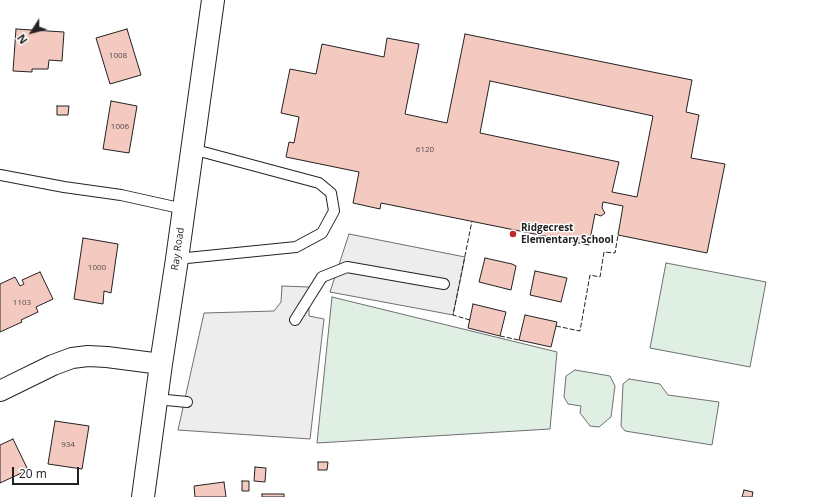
<!DOCTYPE html>
<style>
body{margin:0}
#map{position:relative;width:826px;height:497px;overflow:hidden;background:#fff;font-family:"Open Sans",sans-serif}
canvas{display:block}
.north{position:absolute;left:12px;top:12px;width:40px;height:40px;-webkit-text-stroke:3px #fff;paint-order:stroke;rotate:234deg;font-size:11px;font-weight:700;line-height:16px;text-align:center;color:#222}
.north::after{content:'';display:block;margin:auto;width:14px;height:18px;background:#222;clip-path:polygon(50% 0,100% 100%,50% 72%,0 100%)}
.scale{position:absolute;left:12px;top:467px;width:67px;height:18px;box-sizing:border-box;border:2px solid #222;border-top:0;padding-left:5px;font-size:12px;line-height:14px;white-space:nowrap;color:#222;-webkit-text-stroke:3px #fff;paint-order:stroke}
</style>
<div id="map">
<canvas width="826" height="497"></canvas>
<div class="north">N</div>
<div class="scale">20 m</div>
</div>
<script>
const ctx = document.querySelector('canvas').getContext('2d');
ctx.lineJoin = 'round';
function fillPath(path, color) { ctx.fillStyle = color; ctx.fill(path, 'evenodd'); }
const shape = rows => new Path2D(rows.map(r => 'M' + r).join(''));
function strokePath(path, color, width, dash) { ctx.strokeStyle = color; ctx.lineWidth = width; ctx.lineCap = dash ? 'butt' : 'round'; ctx.setLineDash(dash || []); ctx.stroke(path); }
function write(font, color, halo, rows, align = 'center') {
  ctx.font = font + ' "Open Sans",sans-serif'; ctx.lineWidth = 3; ctx.setLineDash([]); ctx.textBaseline = 'middle'; ctx.strokeStyle = halo; ctx.fillStyle = color; for (const [text, x, y, turn = 0] of rows) {
    ctx.save(); ctx.translate(x, y); ctx.rotate((+turn || 0) * Math.PI / 180); ctx.textAlign = isNaN(turn) ? turn : align; if (halo) ctx.strokeText(text, 0, 0); ctx.fillText(text, 0, 0); ctx.restore();
  }
}
const green = shape([
 [666,263,766,282,750,367,650,348,666,263],
 [332,297,557,352,550,429,317,443,332,297],
 [575,370,610,376,615,386,611,417,599,427,590,426,580,413,581,406,568,404,564,397,566,376,575,370],
 [629,379,660,384,668,395,719,402,712,445,625,431,621,426,623,384,629,379]
]);
fillPath(green, '#e0efe3');
strokePath(green, '#6f6f6f', 1);
const parking = shape([
 [349,234,465,257,453,315,330,292,349,234],
 [282,286,309,287,309,316,324,319,310,439,178,430,204,313,274,311,281,302,282,286]
]);
fillPath(parking, '#ededed');
strokePath(parking, '#6f6f6f', 1);
const building = shape([
 [16,29,64,32,62,61,49,60,48,69,32,69,32,72,13,71,16,29],
 [127,29,141,75,110,84,96,38,127,29],
 [465,34,692,80,686,112,699,115,691,158,725,164,707,253,618,235,623,206,603,202,602,208,605,213,601,216,595,214,589,245,381,203,380,209,353,203,359,172,286,157,289,142,294,143,299,117,281,113,290,69,316,74,322,44,384,57,387,38,419,44,405,114,447,123,465,34],
 [490,81,653,116,637,197,612,192,619,162,480,133,490,81],
 [111,101,137,106,129,153,103,149,111,101],
 [57,106,69,106,68,115,57,115,57,106],
 [83,238,118,244,111,293,104,291,103,304,74,299,83,238],
 [485,258,512,264,516,266,511,290,479,282,485,258],
 [535,271,567,278,561,302,530,295,535,271],
 [40,272,53,299,36,307,38,312,21,320,22,322,0,332,0,284,15,277,20,286,24,284,22,280,40,272],
 [473,304,506,312,500,336,468,328,473,304],
 [525,315,557,322,551,347,519,340,525,315],
 [55,421,89,426,82,469,48,464,55,421],
 [13,439,28,470,0,483,0,445,13,439],
 [318,462,328,462,327,470,318,470,318,462],
 [255,467,266,468,265,482,254,481,255,467],
 [242,481,249,481,249,491,242,491,242,481],
 [224,482,226,497,195,497,194,486,224,482],
 [744,490,753,492,752,497,742,497,744,490],
 [262,494,284,494,284,497,262,497,262,494]
]);
fillPath(building, '#f3c9c0');
strokePath(building, '#222', 1);
const lane = shape([
 [0,175,64,187,121,195,184,209],
 [177,259,296,247,322,233,334,211,331,193,319,183,192,149],
 [295,320,322,277,347,267,444,284],
 [156,399,187,402]
]);
const street = shape([
 [0,391,53,365,72,358,88,356,107,357,161,364]
]);
const secondary = shape([
 [143,497,161,364,177,259,213,0]
]);
strokePath(lane, '#222', 12);
strokePath(street, '#222', 22);
strokePath(secondary, '#222', 24);
strokePath(lane, '#fff', 10);
strokePath(street, '#fff', 20);
strokePath(secondary, '#fff', 22);
strokePath(shape([
 [470,320,453,315,472,221],
 [556,326,580,331,590,275,600,277,604,252,615,253,618,235],
 [500,336,519,340]
]), '#222', 1, [5, 2]);
for (const [x, y, r, color] of [
 [513,234,4,"#c62828"]
]) { const dot = new Path2D(); dot.arc(x, y, r, 0, 2 * Math.PI); ctx.fillStyle = color; ctx.fill(dot); strokePath(dot, '#fff', 1.5); }
write('8px', '#564c4a', null, [
 ["1008",118,56],
 ["1006",120,127],
 ["6120",425,150],
 ["1000",97,268],
 ["1103",22,303],
 ["934",68,445]
]);
write('bold 10px', '#222', '#fff', [
 ["Ridgecrest",521,228],
 ["Elementary School",521,240]
], 'left');
write('10px', '#222', '#fff', [
 ["Ray Road",178,249,-82]
]);
</script>
